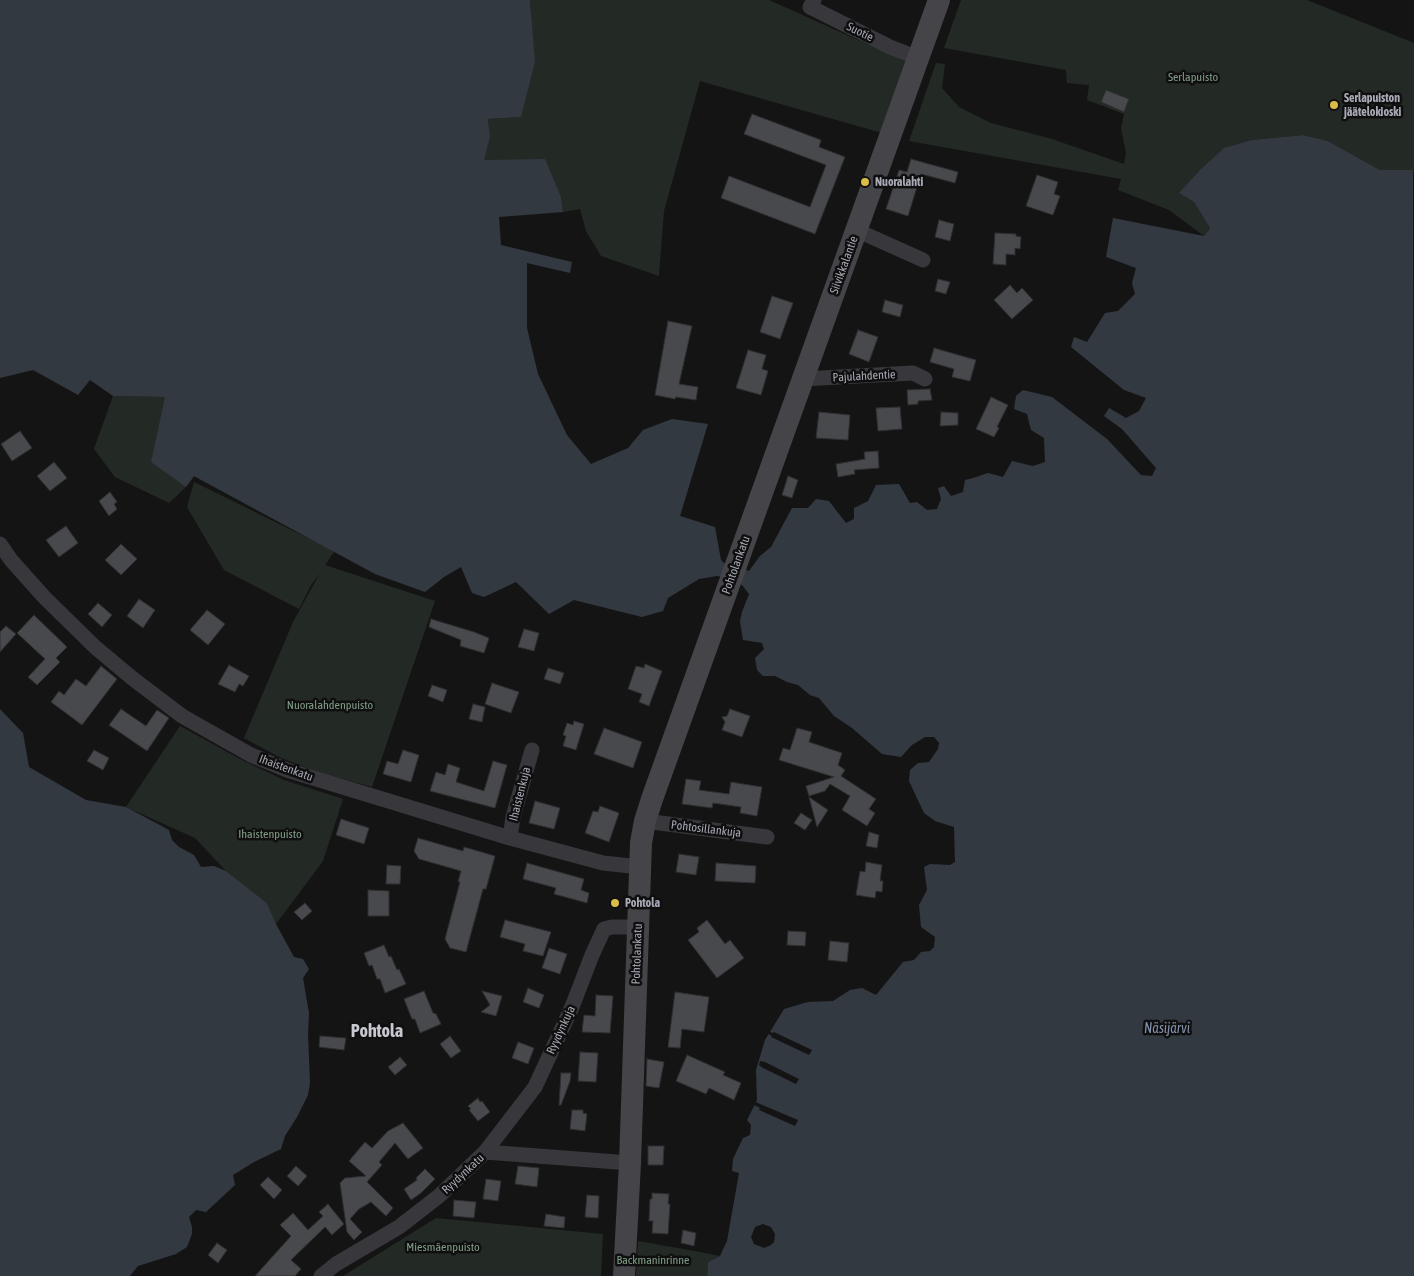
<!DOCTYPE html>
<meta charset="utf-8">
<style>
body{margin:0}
canvas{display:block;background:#141415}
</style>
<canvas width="1414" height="1276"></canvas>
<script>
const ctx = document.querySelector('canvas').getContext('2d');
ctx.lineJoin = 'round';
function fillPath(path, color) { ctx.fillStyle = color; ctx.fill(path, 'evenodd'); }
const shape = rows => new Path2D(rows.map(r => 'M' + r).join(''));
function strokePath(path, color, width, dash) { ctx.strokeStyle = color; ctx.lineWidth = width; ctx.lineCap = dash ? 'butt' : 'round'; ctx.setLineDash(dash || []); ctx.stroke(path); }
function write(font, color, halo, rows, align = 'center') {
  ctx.font = font + ' "Asap Condensed",sans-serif'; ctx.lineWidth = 5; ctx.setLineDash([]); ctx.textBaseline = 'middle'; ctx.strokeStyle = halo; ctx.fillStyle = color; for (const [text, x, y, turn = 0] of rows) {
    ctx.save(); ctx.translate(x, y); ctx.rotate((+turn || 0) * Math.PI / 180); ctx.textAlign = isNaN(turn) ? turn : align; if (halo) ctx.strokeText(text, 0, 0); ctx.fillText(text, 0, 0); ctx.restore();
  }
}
fillPath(shape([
 [530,0,769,0,909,63,882,133,700,81,664,211,659,276,601,256,586,231,580,209,563,212,561,197,483,160,490,137,488,119,521,117,531,15],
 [961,0,1307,0,1414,43,1414,172,1413,170,1380,170,1328,141,1303,135,1251,140,1179,193,1194,202,1210,228,1204,236,1169,210,1118,190,1121,179,909,141,936,63,945,64,942,88,959,107,991,123,1052,139,1124,164,1126,153,1121,128,1124,114,1087,100,1089,85,1067,83,1066,70,944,48],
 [113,396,165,397,334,552,325,565,435,601,372,787,320,773,281,758,244,738,293,622,320,573,311,585,299,609,224,570,187,507,194,482,314,541,194,476,186,487,169,503,115,477,94,449],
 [180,726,240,759,284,780,343,799,323,861,276,924,267,903,226,871,195,838,126,807],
 [436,1218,603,1234,601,1276,343,1276],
 [638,1241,700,1252,720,1256,708,1262,707,1276,636,1276]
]), '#232924');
fillPath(shape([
 [0,0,530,0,535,62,521,117,488,119,490,137,484,160,545,159,561,197,563,212,499,217,501,245,572,262,570,273,527,263,527,328,538,374,567,435,591,464,628,448,643,430,672,419,708,424,680,516,715,527,721,560,724,563,749,571,760,556,771,547,792,508,808,508,816,499,829,501,846,523,854,519,854,508,868,501,876,485,899,484,910,503,917,502,927,510,937,509,941,499,938,488,944,486,951,496,963,492,965,480,973,478,988,473,1003,477,1012,461,1033,466,1045,462,1044,438,1031,430,1027,414,1014,409,1016,396,1023,390,1052,397,1107,439,1141,475,1152,476,1156,468,1122,429,1104,416,1109,408,1126,418,1139,411,1146,398,1124,390,1071,347,1074,337,1087,342,1105,313,1118,311,1135,294,1132,283,1136,268,1106,257,1113,218,1204,236,1210,228,1194,202,1179,193,1200,170,1224,148,1252,140,1303,135,1328,141,1380,170,1413,170,1414,1276,707,1276,708,1262,720,1256,727,1241,739,1173,732,1171,733,1159,743,1138,750,1135,751,1125,747,1120,757,1100,756,1070,765,1040,784,1009,808,1002,833,1001,850,990,862,988,876,995,903,962,914,960,921,952,930,951,934,947,935,937,921,927,919,905,927,890,924,867,930,864,950,865,955,862,954,827,935,821,924,813,909,781,910,770,918,763,929,762,938,749,939,743,934,737,925,737,912,745,901,757,882,754,852,728,834,716,819,698,810,695,798,685,787,682,775,676,763,676,757,670,755,658,764,649,762,643,743,640,740,621,742,612,749,594,742,585,724,577,717,576,699,579,668,598,663,611,642,617,574,600,549,614,516,582,484,597,472,593,461,567,444,577,425,592,375,574,194,476,186,487,151,462,165,397,113,396,90,380,78,395,33,370,0,378],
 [763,1224,771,1227,775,1234,774,1242,771,1245,764,1248,754,1244,751,1237,755,1227],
 [0,709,23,733,29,767,86,800,126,807,169,830,172,840,179,847,194,855,201,867,214,866,226,871,267,903,276,924,294,957,303,959,309,969,303,978,309,1013,308,1034,310,1083,308,1095,297,1117,285,1136,281,1149,254,1162,233,1175,235,1185,206,1212,196,1210,189,1217,192,1227,192,1234,187,1247,176,1254,138,1266,130,1276,0,1276]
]), '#333940');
fillPath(shape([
 [768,1031,773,1033,774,1032,812,1050,809,1055,771,1037,772,1036,767,1033],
 [760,1061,765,1062,799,1079,796,1084,763,1068,759,1065],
 [753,1101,798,1120,795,1126,759,1110,760,1108,752,1104]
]), '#141415');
const building = shape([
 [1106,90,1129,99,1124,112,1101,102,1106,90],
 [752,114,821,140,819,147,845,157,815,234,721,198,729,176,810,207,826,165,744,134,752,114],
 [911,159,958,172,955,183,921,174,908,216,886,209,899,170,907,172,911,159],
 [1037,175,1058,182,1054,194,1060,196,1053,215,1026,206,1037,175],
 [939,220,954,224,950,241,935,237,939,220],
 [995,233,1016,234,1016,236,1021,237,1020,249,1015,248,1015,255,1006,254,1006,265,993,264,995,233],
 [938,279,950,282,946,294,935,291,938,279],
 [1010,285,1017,293,1022,288,1033,300,1012,319,994,300,1010,285],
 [772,296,793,303,780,339,760,332,772,296],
 [885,300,903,305,900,317,882,312,885,300],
 [668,321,692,326,679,384,698,387,696,400,676,397,675,399,655,395,668,321],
 [858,330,878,337,869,362,849,354,858,330],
 [934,348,976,360,970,381,952,377,954,369,930,362,934,348],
 [748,350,766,355,762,369,768,371,761,395,736,388,748,350],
 [930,389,932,400,918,401,918,404,908,405,907,390,930,389],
 [991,397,1008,405,997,427,999,428,994,437,976,429,991,397],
 [900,407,902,429,878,431,876,408,900,407],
 [819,412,850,415,848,440,816,438,819,412],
 [941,412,958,413,958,425,940,426,941,412],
 [20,431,32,448,12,461,1,444,20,431],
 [878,451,879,468,854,470,855,474,838,477,836,464,865,459,864,452,878,451],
 [54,462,67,478,50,491,37,476,54,462],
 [788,476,798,480,792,498,782,495,788,476],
 [110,492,117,502,114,504,117,509,109,516,99,501,110,492],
 [66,526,78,543,59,557,46,540,66,526],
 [121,544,137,559,121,575,105,560,121,544],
 [139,599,155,610,143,628,127,616,139,599],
 [98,603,112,615,102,627,88,614,98,603],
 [207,610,225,624,208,645,190,630,207,610],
 [34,615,67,647,56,658,60,662,37,685,28,677,45,659,17,633,34,615],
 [431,619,474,632,489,638,484,653,460,646,461,640,429,627,431,619],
 [6,626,16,634,0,652,0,632,6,626],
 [524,629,539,633,534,651,518,647,524,629],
 [645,664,662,671,649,706,639,702,642,694,628,689,636,666,644,668,645,664],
 [229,665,249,676,243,686,239,684,235,692,218,684,229,665],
 [101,666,117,679,82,725,51,702,59,691,64,695,76,679,86,686,101,666],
 [548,668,564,673,560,684,544,679,548,668],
 [492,683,519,692,511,713,485,704,492,683],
 [432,685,447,690,443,702,428,696,432,685],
 [473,704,485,707,482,722,469,719,473,704],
 [121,709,146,726,157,710,169,718,147,751,109,725,121,709],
 [730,709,750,716,742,737,722,730,725,722,722,717,727,716,730,709],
 [574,721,584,724,576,750,563,746,566,736,563,735,567,723,573,725,574,721],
 [604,728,642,742,633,768,594,754,604,728],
 [797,728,812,732,809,742,842,753,838,765,845,770,841,776,876,799,869,809,875,813,867,826,842,810,850,796,830,784,825,791,809,796,806,786,834,777,779,760,783,748,790,750,797,728],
 [94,750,109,758,103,770,87,761,94,750],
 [403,750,419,755,411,782,383,774,387,761,398,764,403,750],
 [493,761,507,765,495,808,430,791,436,772,445,775,448,764,460,768,456,782,484,791,493,761],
 [686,779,701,781,699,790,729,794,731,782,762,787,757,816,740,813,741,807,713,803,712,808,682,804,686,779],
 [809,797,828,810,817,827,809,797],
 [535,801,560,808,554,829,529,823,535,801],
 [600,806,619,813,609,842,585,833,593,811,598,812,600,806],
 [801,813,812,820,805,830,794,823,801,813],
 [341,819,369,828,364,844,336,835,341,819],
 [869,832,879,835,877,848,866,846,869,832],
 [418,838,463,851,464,847,495,856,486,889,483,889,466,952,450,948,445,939,460,882,458,882,461,871,419,859,414,851,418,838],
 [679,854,699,857,696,875,676,872,679,854],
 [866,862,882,865,880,881,883,881,882,892,876,891,875,898,856,895,860,871,865,872,866,862],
 [527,863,584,879,581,890,589,893,587,903,554,894,556,888,523,879,527,863],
 [716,863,756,866,755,883,715,881,716,863],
 [387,865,401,866,400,884,386,884,387,865],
 [368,890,389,891,389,916,368,916,368,890],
 [305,903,312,911,302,920,294,912,305,903],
 [505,920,551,932,543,956,523,951,525,944,500,937,505,920],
 [707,920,725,944,730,940,744,958,717,978,688,940,699,932,697,928,707,920],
 [788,931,806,932,805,946,787,945,788,931],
 [830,941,849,943,847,962,828,960,830,941],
 [384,945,389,957,391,956,397,970,399,969,406,984,385,993,380,979,377,979,372,965,369,966,364,953,384,945],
 [549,948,567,954,560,974,542,968,549,948],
 [528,988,544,995,539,1008,523,1002,528,988],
 [424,991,433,1013,436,1014,441,1024,420,1033,415,1019,412,1019,404,999,424,991],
 [482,991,502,996,496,1016,481,1012,490,1005,482,991],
 [675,992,709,997,704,1032,682,1029,680,1048,668,1047,675,992],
 [596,995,613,996,610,1033,582,1032,584,1015,595,1016,596,995],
 [320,1036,346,1038,344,1050,319,1047,320,1036],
 [450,1036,461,1051,451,1058,440,1044,450,1036],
 [518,1042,534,1048,528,1064,512,1058,518,1042],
 [580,1052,598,1053,596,1082,578,1081,580,1052],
 [687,1055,725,1072,723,1075,741,1083,734,1100,709,1088,706,1094,676,1081,687,1055],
 [400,1057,407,1065,395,1075,388,1067,400,1057],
 [647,1059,664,1062,659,1088,646,1086,647,1059],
 [561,1073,571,1073,570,1081,561,1105,559,1105,561,1073],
 [478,1098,480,1102,482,1101,490,1112,478,1121,469,1110,471,1109,468,1106,478,1098],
 [572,1110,583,1110,583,1113,587,1114,585,1131,570,1129,572,1110],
 [403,1123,423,1148,408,1159,395,1143,379,1162,382,1165,367,1182,393,1208,386,1216,371,1202,359,1209,350,1219,362,1232,354,1240,347,1232,340,1183,345,1178,366,1176,349,1161,365,1142,372,1148,388,1131,403,1123],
 [648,1146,664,1146,663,1165,648,1165,648,1146],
 [296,1166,307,1176,298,1186,287,1176,296,1166],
 [518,1166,539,1168,537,1187,515,1184,518,1166],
 [425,1169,435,1179,421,1193,411,1200,404,1189,417,1180,416,1178,425,1169],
 [268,1177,282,1190,274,1199,260,1185,268,1177],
 [486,1179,501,1181,498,1201,483,1199,486,1179],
 [652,1193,669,1194,668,1204,670,1204,668,1234,652,1233,653,1221,649,1221,650,1199,652,1199,652,1193],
 [587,1195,599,1196,598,1218,585,1217,587,1195],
 [454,1200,476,1202,474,1218,453,1216,454,1200],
 [328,1204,344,1224,332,1235,325,1227,291,1260,301,1269,295,1276,255,1276,291,1236,280,1225,293,1213,308,1230,323,1216,319,1212,328,1204],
 [546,1214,565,1217,564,1228,544,1226,546,1214],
 [683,1230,696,1233,694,1246,681,1243,683,1230],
 [217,1243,227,1250,218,1263,208,1255,217,1243]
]);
fillPath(building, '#48494d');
strokePath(building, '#2f2e31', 1);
strokePath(shape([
 [814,0,810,7,890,47,918,58],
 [856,230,923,260],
 [803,379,913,373,925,379],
 [0,544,11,560,44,597,95,647,132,678,182,716,251,755,287,770,510,838,603,863,640,867],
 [645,821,767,837],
 [510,838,513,817,532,750],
 [485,1152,535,1087,572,1007,592,955,604,929,612,927,638,927],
 [321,1276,336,1264,399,1227,439,1196,485,1152,630,1163]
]), '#37373c', 15);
strokePath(shape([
 [624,1276,630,1163,641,843,645,821,652,799,939,0]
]), '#444449', 22);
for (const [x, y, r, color] of [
 [1334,105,5,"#dabd47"],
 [865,182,5,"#dabd47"],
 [615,903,5,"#dabd47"]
]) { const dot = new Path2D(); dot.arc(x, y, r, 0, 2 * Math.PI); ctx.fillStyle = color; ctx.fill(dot); strokePath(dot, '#0f0f10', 2); }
write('12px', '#a7a9b4', '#0f0f10', [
 ["Suotie",860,32,26],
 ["Siivikkalantie",844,265,-70],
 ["Pajulahdentie",864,376,-3],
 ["Pohtolankatu",736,565,-70],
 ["Ihaistenkatu",286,768,20],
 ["Ihaistenkuja",520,794,-76],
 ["Pohtosillankuja",706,829,7],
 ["Pohtolankatu",637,954,-88],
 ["Ryydynkuja",561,1030,-65],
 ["Ryydynkatu",463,1174,-43]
]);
write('12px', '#819d86', '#0f0f10', [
 ["Serlapuisto",1193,77],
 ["Nuoralahdenpuisto",330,705],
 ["Ihaistenpuisto",270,834],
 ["Miesmäenpuisto",443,1247],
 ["Backmaninrinne",653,1260]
]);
write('bold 12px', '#a7a9b4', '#0f0f10', [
 ["Serlapuiston",1344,98],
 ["jäätelokioski",1344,112],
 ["Nuoralahti",875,182],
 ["Pohtola",625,903]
], 'left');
write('italic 14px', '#8292ab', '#0f0f10', [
 ["Näsijärvi",1167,1029]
]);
write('bold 18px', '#c8c9d0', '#0f0f10', [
 ["Pohtola",377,1031]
]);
</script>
